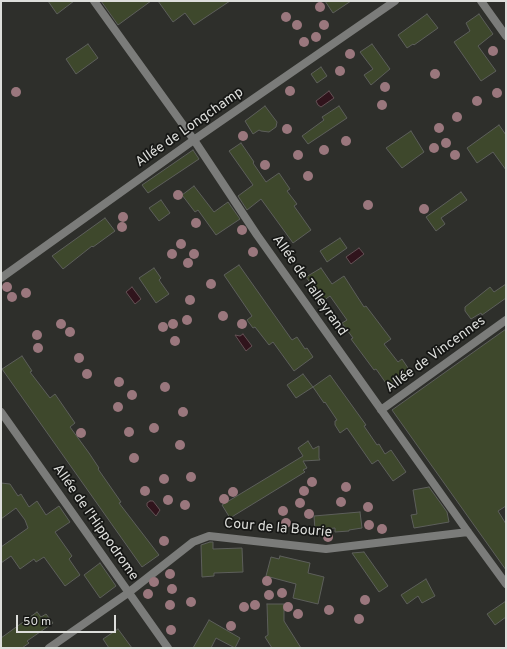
<!DOCTYPE html>
<meta charset="utf-8">
<style>
body{margin:0}
#map{position:relative;width:507px;height:649px;overflow:hidden;background:#2e2f2b;font-family:Overpass,sans-serif}
canvas{display:block}
.frame{position:absolute;inset:0;border:2px solid #dddedb;pointer-events:none}
.scale{position:absolute;left:16px;top:615px;width:100px;height:18px;box-sizing:border-box;border:2px solid #dddedb;border-top:0;padding-left:5px;font-size:12px;line-height:14px;white-space:nowrap;color:#dddedb;-webkit-text-stroke:3px #161715;paint-order:stroke}
</style>
<div id="map">
<canvas width="507" height="649"></canvas>
<div class="frame"></div>
<div class="scale">50 m</div>
</div>
<script>
const ctx = document.querySelector('canvas').getContext('2d');
ctx.lineJoin = 'round';
function fillPath(path, color) { ctx.fillStyle = color; ctx.fill(path, 'evenodd'); }
const shape = rows => new Path2D(rows.map(r => 'M' + r).join(''));
function strokePath(path, color, width, dash) { ctx.strokeStyle = color; ctx.lineWidth = width; ctx.lineCap = dash ? 'butt' : 'round'; ctx.setLineDash(dash || []); ctx.stroke(path); }
function write(font, color, halo, rows, align = 'center') {
  ctx.font = font + ' Overpass,sans-serif'; ctx.lineWidth = 3.5; ctx.setLineDash([]); ctx.textBaseline = 'middle'; ctx.strokeStyle = halo; ctx.fillStyle = color; for (const [text, x, y, turn = 0] of rows) {
    ctx.save(); ctx.translate(x, y); ctx.rotate((+turn || 0) * Math.PI / 180); ctx.textAlign = isNaN(turn) ? turn : align; if (halo) ctx.strokeText(text, 0, 0); ctx.fillText(text, 0, 0); ctx.restore();
  }
}
const water = shape([
 [329,91,334,98,321,107,318,105,316,101,329,91],
 [359,248,364,254,351,264,346,257,359,248],
 [132,287,141,299,135,304,126,292,132,287],
 [243,334,252,346,246,351,235,335,240,336,243,334],
 [150,501,153,501,160,510,156,516,147,506,147,503,150,501]
]);
fillPath(water, '#30141c');
strokePath(water, '#645155', 1);
const building = shape([
 [48,1,74,1,57,14,48,1],
 [101,1,151,1,118,25,101,1],
 [158,1,230,1,194,25,185,13,173,22,158,1],
 [325,1,351,1,333,13,325,1],
 [427,14,438,28,414,45,413,44,407,48,398,35,427,14],
 [479,14,493,34,478,46,496,71,481,81,454,42,470,31,466,23,479,14],
 [88,44,98,58,76,74,66,59,88,44],
 [372,44,390,69,371,85,364,75,373,69,360,52,372,44],
 [321,67,327,76,317,83,311,74,321,67],
 [265,106,277,122,276,127,269,132,261,131,259,130,253,134,245,121,265,106],
 [339,106,347,118,308,144,302,136,324,120,322,117,339,106],
 [499,125,506,135,506,170,493,152,477,163,467,148,499,125],
 [411,131,424,152,402,168,386,148,411,131],
 [241,143,254,162,253,163,266,182,279,173,290,189,287,191,297,204,294,206,311,230,293,243,261,199,247,210,238,196,253,185,229,151,241,143],
 [193,150,199,159,148,193,142,185,193,150],
 [194,186,214,212,228,202,240,219,216,235,198,210,195,212,182,195,194,186],
 [461,192,467,200,441,218,445,224,436,231,426,217,461,192],
 [161,200,170,213,159,221,149,208,161,200],
 [105,218,115,231,93,247,92,246,63,269,52,256,105,218],
 [340,238,347,248,327,262,320,251,340,238],
 [239,265,292,340,297,337,305,349,307,348,313,357,294,371,273,342,269,345,255,327,253,328,247,320,252,316,224,275,239,265],
 [154,268,161,278,159,280,169,294,156,303,139,278,154,268],
 [321,268,332,284,344,276,364,307,366,306,391,339,384,344,398,362,402,359,410,371,388,386,376,369,374,370,351,339,353,338,342,323,347,320,330,296,323,301,306,277,321,268],
 [506,284,506,298,482,315,481,313,471,319,465,311,465,307,490,287,494,292,506,284],
 [506,329,506,506,498,511,506,524,506,570,392,410,506,329],
 [22,356,32,371,30,372,50,398,55,394,75,423,70,427,89,453,99,468,98,469,121,502,119,503,159,555,142,567,2,369,22,356],
 [303,374,313,387,330,375,366,425,364,426,377,445,379,444,385,454,391,450,406,472,393,481,378,460,372,464,347,428,340,433,335,425,335,421,337,420,325,402,324,403,313,387,296,398,287,385,303,374],
 [308,441,313,449,319,446,319,458,320,460,303,461,307,468,303,470,305,472,230,518,222,505,303,456,298,448,308,441],
 [1,483,10,484,18,496,21,494,29,507,37,501,46,515,59,506,70,522,55,532,72,556,69,559,80,575,65,586,44,557,36,562,34,559,20,569,11,556,1,563,1,547,28,528,25,520,16,508,1,519,1,483],
 [429,487,447,512,449,522,414,528,411,515,417,514,413,490,429,487],
 [360,512,362,528,349,530,349,531,335,532,335,528,315,530,314,516,360,512],
 [210,542,213,542,213,549,242,548,243,572,214,573,214,576,202,577,201,545,210,542],
 [364,552,388,586,379,592,352,553,364,552],
 [280,556,310,563,308,573,324,577,318,604,293,598,296,584,266,576,271,557,279,559,280,556],
 [100,563,116,586,100,598,84,575,100,563],
 [426,579,435,596,422,603,418,596,407,604,401,595,426,579],
 [506,601,506,617,495,625,487,614,506,601],
 [267,604,284,604,284,621,301,648,272,648,265,637,268,635,267,604],
 [37,612,41,617,46,614,53,623,27,641,29,643,22,648,1,648,1,638,37,612],
 [209,620,240,638,235,648,216,638,211,648,193,648,209,620],
 [118,629,132,648,109,648,103,639,118,629]
]);
fillPath(building, '#3e482c');
strokePath(building, '#5d5f5b', 1);
strokePath(shape([
 [94,1,194,140,257,235,468,532,506,584],
 [481,1,506,36],
 [1,278,198,137,395,1],
 [381,410,506,320],
 [1,412,168,648],
 [49,648,128,593,193,542,209,536,326,549,468,532]
]), '#7b7c7a', 8);
ctx.fillStyle = '#9a777d';
for (const [x, y] of [
 [320,7],
 [286,17],
 [297,25],
 [324,25],
 [316,37],
 [304,42],
 [493,51],
 [350,54],
 [340,71],
 [435,74],
 [385,87],
 [290,91],
 [16,92],
 [497,93],
 [477,101],
 [382,105],
 [457,117],
 [439,128],
 [287,129],
 [243,136],
 [346,141],
 [446,143],
 [434,148],
 [324,150],
 [298,155],
 [455,155],
 [265,165],
 [308,176],
 [178,195],
 [368,205],
 [424,209],
 [123,217],
 [196,223],
 [122,227],
 [242,230],
 [181,244],
 [253,252],
 [172,254],
 [194,254],
 [188,263],
 [211,284],
 [7,287],
 [26,293],
 [12,297],
 [190,300],
 [223,316],
 [187,320],
 [61,324],
 [173,324],
 [242,324],
 [163,327],
 [70,332],
 [37,335],
 [175,341],
 [38,348],
 [79,358],
 [87,374],
 [119,382],
 [165,387],
 [132,395],
 [118,407],
 [183,412],
 [154,428],
 [129,432],
 [81,433],
 [180,445],
 [134,458],
 [191,477],
 [164,479],
 [312,482],
 [346,487],
 [145,491],
 [304,491],
 [233,492],
 [224,499],
 [168,500],
 [341,502],
 [300,503],
 [185,505],
 [368,507],
 [283,511],
 [309,514],
 [286,523],
 [369,525],
 [382,529],
 [328,537],
 [164,541],
 [170,574],
 [267,581],
 [154,582],
 [172,589],
 [282,593],
 [148,594],
 [269,595],
 [365,600],
 [191,602],
 [170,605],
 [255,605],
 [244,607],
 [288,607],
 [329,610],
 [298,614],
 [359,619],
 [231,626],
 [171,630]
]) { ctx.beginPath(); ctx.arc(x, y, 5, 0, 2 * Math.PI); ctx.fill(); }
write('14px', '#dddedb', '#161715', [
 ["Allée de Longchamp",190,128,-35],
 ["Allée de Talleyrand",309,286,55],
 ["Allée de Vincennes",436,355,-36],
 ["Allée de l'Hippodrome",95,523,55],
 ["Cour de la Bourie",278,529,5]
]);
</script>
